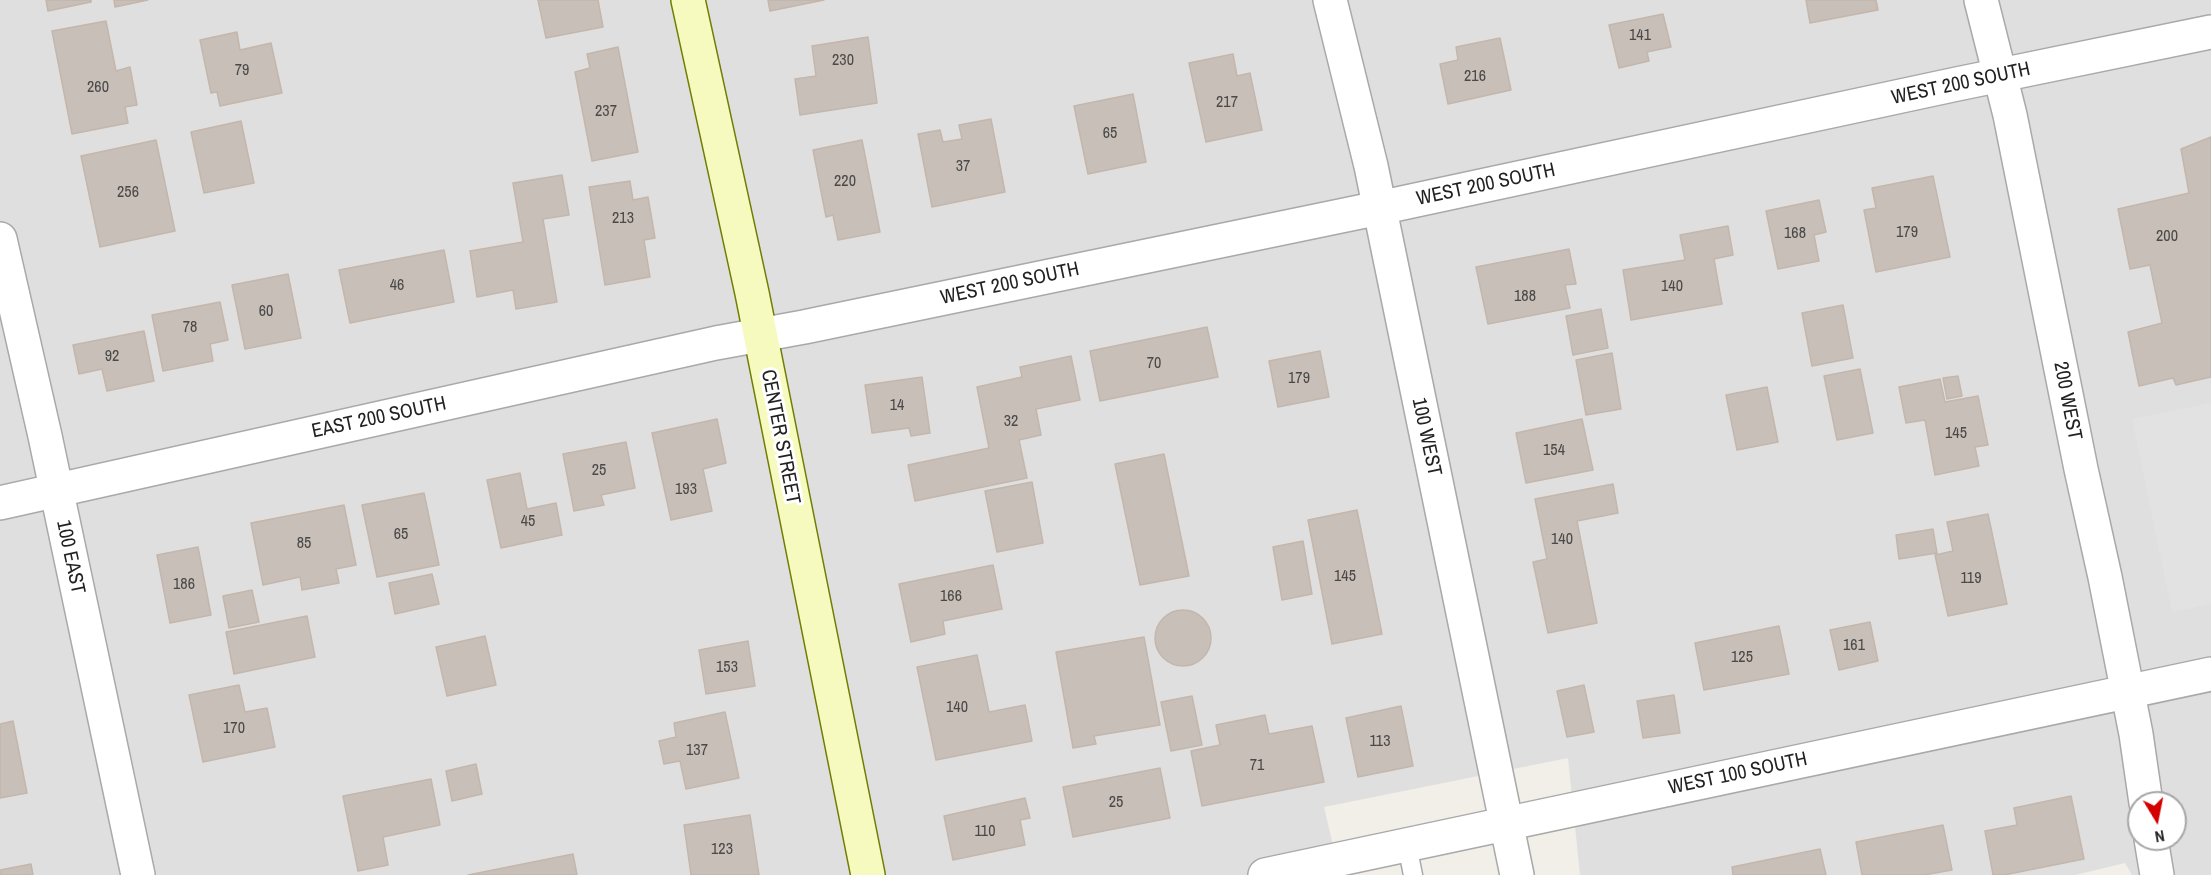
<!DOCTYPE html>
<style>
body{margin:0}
#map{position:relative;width:2211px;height:875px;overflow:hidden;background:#f2efe9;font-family:"Archivo Narrow",sans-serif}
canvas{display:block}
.north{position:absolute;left:2127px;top:791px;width:60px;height:60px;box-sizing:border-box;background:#fff;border:2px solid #a7a7a7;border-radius:50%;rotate:170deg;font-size:16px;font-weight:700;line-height:24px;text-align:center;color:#222}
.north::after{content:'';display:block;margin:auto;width:21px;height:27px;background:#d40000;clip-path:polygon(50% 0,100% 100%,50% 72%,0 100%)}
</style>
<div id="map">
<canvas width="2211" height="875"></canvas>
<div class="north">N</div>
</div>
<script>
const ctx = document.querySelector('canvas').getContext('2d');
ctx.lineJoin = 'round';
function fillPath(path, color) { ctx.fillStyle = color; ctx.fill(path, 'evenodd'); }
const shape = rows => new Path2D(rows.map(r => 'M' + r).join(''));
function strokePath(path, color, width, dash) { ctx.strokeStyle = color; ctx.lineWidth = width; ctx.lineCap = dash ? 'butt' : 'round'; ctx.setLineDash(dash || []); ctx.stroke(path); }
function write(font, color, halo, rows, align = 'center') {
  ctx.font = font + ' "Archivo Narrow",sans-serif'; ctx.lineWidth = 6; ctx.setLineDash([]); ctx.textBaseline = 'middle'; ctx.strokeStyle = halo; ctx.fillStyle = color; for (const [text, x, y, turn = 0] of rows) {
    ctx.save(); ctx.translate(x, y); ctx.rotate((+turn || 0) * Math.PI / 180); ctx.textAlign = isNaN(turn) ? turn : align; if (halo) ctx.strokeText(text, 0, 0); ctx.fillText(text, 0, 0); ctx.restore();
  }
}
fillPath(shape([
 [0,0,2211,0,2211,875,2132,875,2125,863,2075,875,1580,875,1568,758,1324,807,1340,875,0,875],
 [2139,803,2175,803,2175,839,2139,839]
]), '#e0dfdf');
fillPath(shape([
 [2211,403,2211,604,2172,612,2132,419]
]), '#e2e2e2');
const building = shape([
 [46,0,91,0,91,2,48,11,46,0],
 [114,0,148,0,115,7,114,0],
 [538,0,598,0,603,27,546,38,538,0],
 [768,0,824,0,770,11,768,0],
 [1806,0,1876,0,1878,10,1810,23,1806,0],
 [1663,14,1671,47,1647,52,1649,61,1619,68,1609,25,1663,14],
 [106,21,116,71,130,67,137,105,125,107,128,123,72,134,52,31,106,21],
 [237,32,240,50,271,43,282,93,220,106,217,92,211,93,200,40,237,32],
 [868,37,877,103,800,115,795,79,816,76,812,46,868,37],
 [1500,38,1511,90,1448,104,1440,64,1458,60,1456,47,1500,38],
 [618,47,638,152,592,161,575,72,590,68,587,54,618,47],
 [1233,54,1237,76,1250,73,1262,130,1206,142,1189,63,1233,54],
 [1133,94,1146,162,1088,174,1074,106,1133,94],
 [991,119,1005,192,932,207,918,134,940,130,943,142,962,139,959,125,991,119],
 [241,121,254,183,204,193,191,132,241,121],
 [2211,137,2211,377,2176,385,2173,378,2139,386,2128,332,2162,323,2150,265,2130,269,2118,209,2189,193,2181,149,2211,137],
 [156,140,175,231,100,247,81,156,156,140],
 [862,140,880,232,838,240,833,215,826,217,813,150,862,140],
 [562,175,569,215,543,219,557,302,516,309,513,290,477,297,470,251,523,242,513,183,562,175],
 [1933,176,1950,257,1876,272,1864,210,1876,208,1872,188,1933,176],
 [630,181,633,200,648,197,655,238,644,240,650,277,605,285,589,187,630,181],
 [1819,200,1826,232,1814,235,1819,261,1778,269,1766,211,1819,200],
 [1728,226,1733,255,1714,259,1722,304,1631,320,1623,270,1685,260,1680,235,1728,226],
 [1569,249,1576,284,1565,285,1570,308,1488,324,1476,267,1569,249],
 [444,250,454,302,350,323,339,270,444,250],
 [288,274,301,338,245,349,232,285,288,274],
 [220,302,228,340,210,344,213,361,163,371,152,315,220,302],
 [1843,305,1853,358,1812,366,1802,313,1843,305],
 [1601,309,1608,348,1573,355,1566,316,1601,309],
 [1207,327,1218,377,1100,401,1090,351,1207,327],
 [144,331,154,381,107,391,102,369,79,374,73,345,144,331],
 [1320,351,1329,397,1278,407,1269,361,1320,351],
 [1612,353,1621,409,1586,415,1576,360,1612,353],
 [1071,356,1080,400,1036,409,1041,435,1019,440,1027,478,915,501,908,465,989,448,977,387,1022,377,1020,367,1071,356],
 [1860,369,1873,433,1837,440,1824,376,1860,369],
 [1958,376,1962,396,1947,399,1943,378,1958,376],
 [922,377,930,433,911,436,909,428,872,433,865,385,922,377],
 [1940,379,1945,402,1978,396,1988,445,1975,447,1979,466,1935,475,1925,420,1906,423,1899,387,1940,379],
 [1767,387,1778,442,1737,450,1726,395,1767,387],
 [717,419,726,463,703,469,712,511,671,520,652,433,717,419],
 [1582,419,1593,470,1526,483,1516,433,1582,419],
 [626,442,635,488,601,495,604,505,574,511,563,454,626,442],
 [1164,454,1189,576,1140,585,1115,464,1164,454],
 [520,473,527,509,556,503,562,535,501,548,487,480,520,473],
 [1032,482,1043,543,997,552,985,491,1032,482],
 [1613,484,1618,513,1577,521,1597,623,1548,633,1533,562,1547,559,1535,499,1613,484],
 [424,493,439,565,377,577,362,505,424,493],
 [344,505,356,565,336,569,339,583,302,590,300,577,263,585,251,523,344,505],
 [1357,510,1382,634,1332,644,1308,520,1357,510],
 [1988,514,2007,604,1948,616,1935,555,1953,551,1947,522,1988,514],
 [1933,529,1937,553,1899,559,1896,535,1933,529],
 [1303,541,1312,594,1282,600,1273,547,1303,541],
 [198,547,211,615,170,623,157,555,198,547],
 [993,565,1002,609,943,621,945,634,911,642,899,584,993,565],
 [432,574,439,604,395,614,389,583,432,574],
 [252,590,259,622,229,628,223,596,252,590],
 '1155 638a28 28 0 1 1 56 0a28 28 0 1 1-56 0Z',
 [307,616,315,657,234,674,226,632,307,616],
 [1870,622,1878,661,1839,670,1830,630,1870,622],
 [1779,626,1789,674,1704,690,1695,643,1779,626],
 [485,636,496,685,447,696,436,647,485,636],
 [1144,637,1160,725,1094,736,1096,744,1073,748,1056,652,1144,637],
 [748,641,755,686,706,694,699,650,748,641],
 [977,655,989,712,1025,705,1032,741,936,760,917,667,977,655],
 [239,685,245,712,267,708,275,747,203,762,189,695,239,685],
 [1584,685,1594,732,1567,737,1557,691,1584,685],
 [1674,695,1680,733,1643,738,1637,701,1674,695],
 [1192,696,1202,745,1171,751,1161,702,1192,696],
 [1401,706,1413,766,1358,777,1346,718,1401,706],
 [725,712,739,778,686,789,680,761,664,764,659,741,676,737,674,723,725,712],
 [1265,715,1269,734,1312,726,1324,782,1202,806,1191,751,1220,745,1216,725,1265,715],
 [13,721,27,793,0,798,0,724,13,721],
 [476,764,482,794,452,801,446,771,476,764],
 [1160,768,1170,818,1073,837,1063,787,1160,768],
 [431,779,440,825,383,837,388,865,358,871,343,796,431,779],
 [2071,796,2084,859,2004,875,1993,875,1985,831,2017,825,2014,808,2071,796],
 [1025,798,1030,818,1020,820,1025,845,953,860,944,816,1025,798],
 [750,815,759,875,691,875,684,825,750,815],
 [1943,825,1952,870,1924,875,1862,875,1856,842,1943,825],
 [1820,849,1826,875,1733,875,1732,867,1820,849],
 [573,854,577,875,468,875,573,854],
 [31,864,33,875,0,875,0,870,31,864]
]);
fillPath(building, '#c7bfb8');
strokePath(building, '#c4b6ab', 1.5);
const lane = shape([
 [1407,845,1413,875]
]);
const street = shape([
 [1330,0,1371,166,1517,875],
 [1981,0,2010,115,2081,469,2105,577,2136,734,2146,803],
 [0,239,45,436,138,875],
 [0,503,716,343,804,327,1379,208,1957,84,2211,32],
 [2151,839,2157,875],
 [1265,875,2211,674]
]);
const secondary = shape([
 [688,0,752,293,868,875]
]);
strokePath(lane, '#a9a9a9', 21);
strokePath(street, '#a9a9a9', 36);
strokePath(secondary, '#707d05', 36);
strokePath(lane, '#fff', 18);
strokePath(street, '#fff', 33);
strokePath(secondary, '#f7fabf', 33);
write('16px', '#4b4948', null, [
 ["141",1640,36],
 ["230",843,61],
 ["79",242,71],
 ["216",1475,77],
 ["260",98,88],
 ["217",1227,103],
 ["237",606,112],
 ["65",1110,134],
 ["37",963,167],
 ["220",845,182],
 ["256",128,193],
 ["213",623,219],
 ["179",1907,233],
 ["168",1795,234],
 ["200",2167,237],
 ["46",397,286],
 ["140",1672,287],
 ["188",1525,297],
 ["60",266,312],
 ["78",190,328],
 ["92",112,357],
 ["70",1154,364],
 ["179",1299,379],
 ["14",897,406],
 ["32",1011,422],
 ["145",1956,434],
 ["154",1554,451],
 ["25",599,471],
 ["193",686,490],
 ["45",528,522],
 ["65",401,535],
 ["140",1562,540],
 ["85",304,544],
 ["145",1345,577],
 ["119",1971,579],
 ["186",184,585],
 ["166",951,597],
 ["161",1854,646],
 ["125",1742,658],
 ["153",727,668],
 ["140",957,708],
 ["170",234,729],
 ["113",1380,742],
 ["137",697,751],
 ["71",1257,766],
 ["25",1116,803],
 ["110",985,832],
 ["123",722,850]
]);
write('20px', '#222', '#fff', [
 ["WEST 200 SOUTH",1961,84,-12],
 ["WEST 200 SOUTH",1486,185,-12],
 ["WEST 200 SOUTH",1010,284,-12],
 ["200 WEST",2067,401,79],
 ["EAST 200 SOUTH",379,418,-12],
 ["CENTER STREET",780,437,79],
 ["100 WEST",1426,437,78],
 ["100 EAST",70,557,78],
 ["WEST 100 SOUTH",1738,774,-12]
]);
</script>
